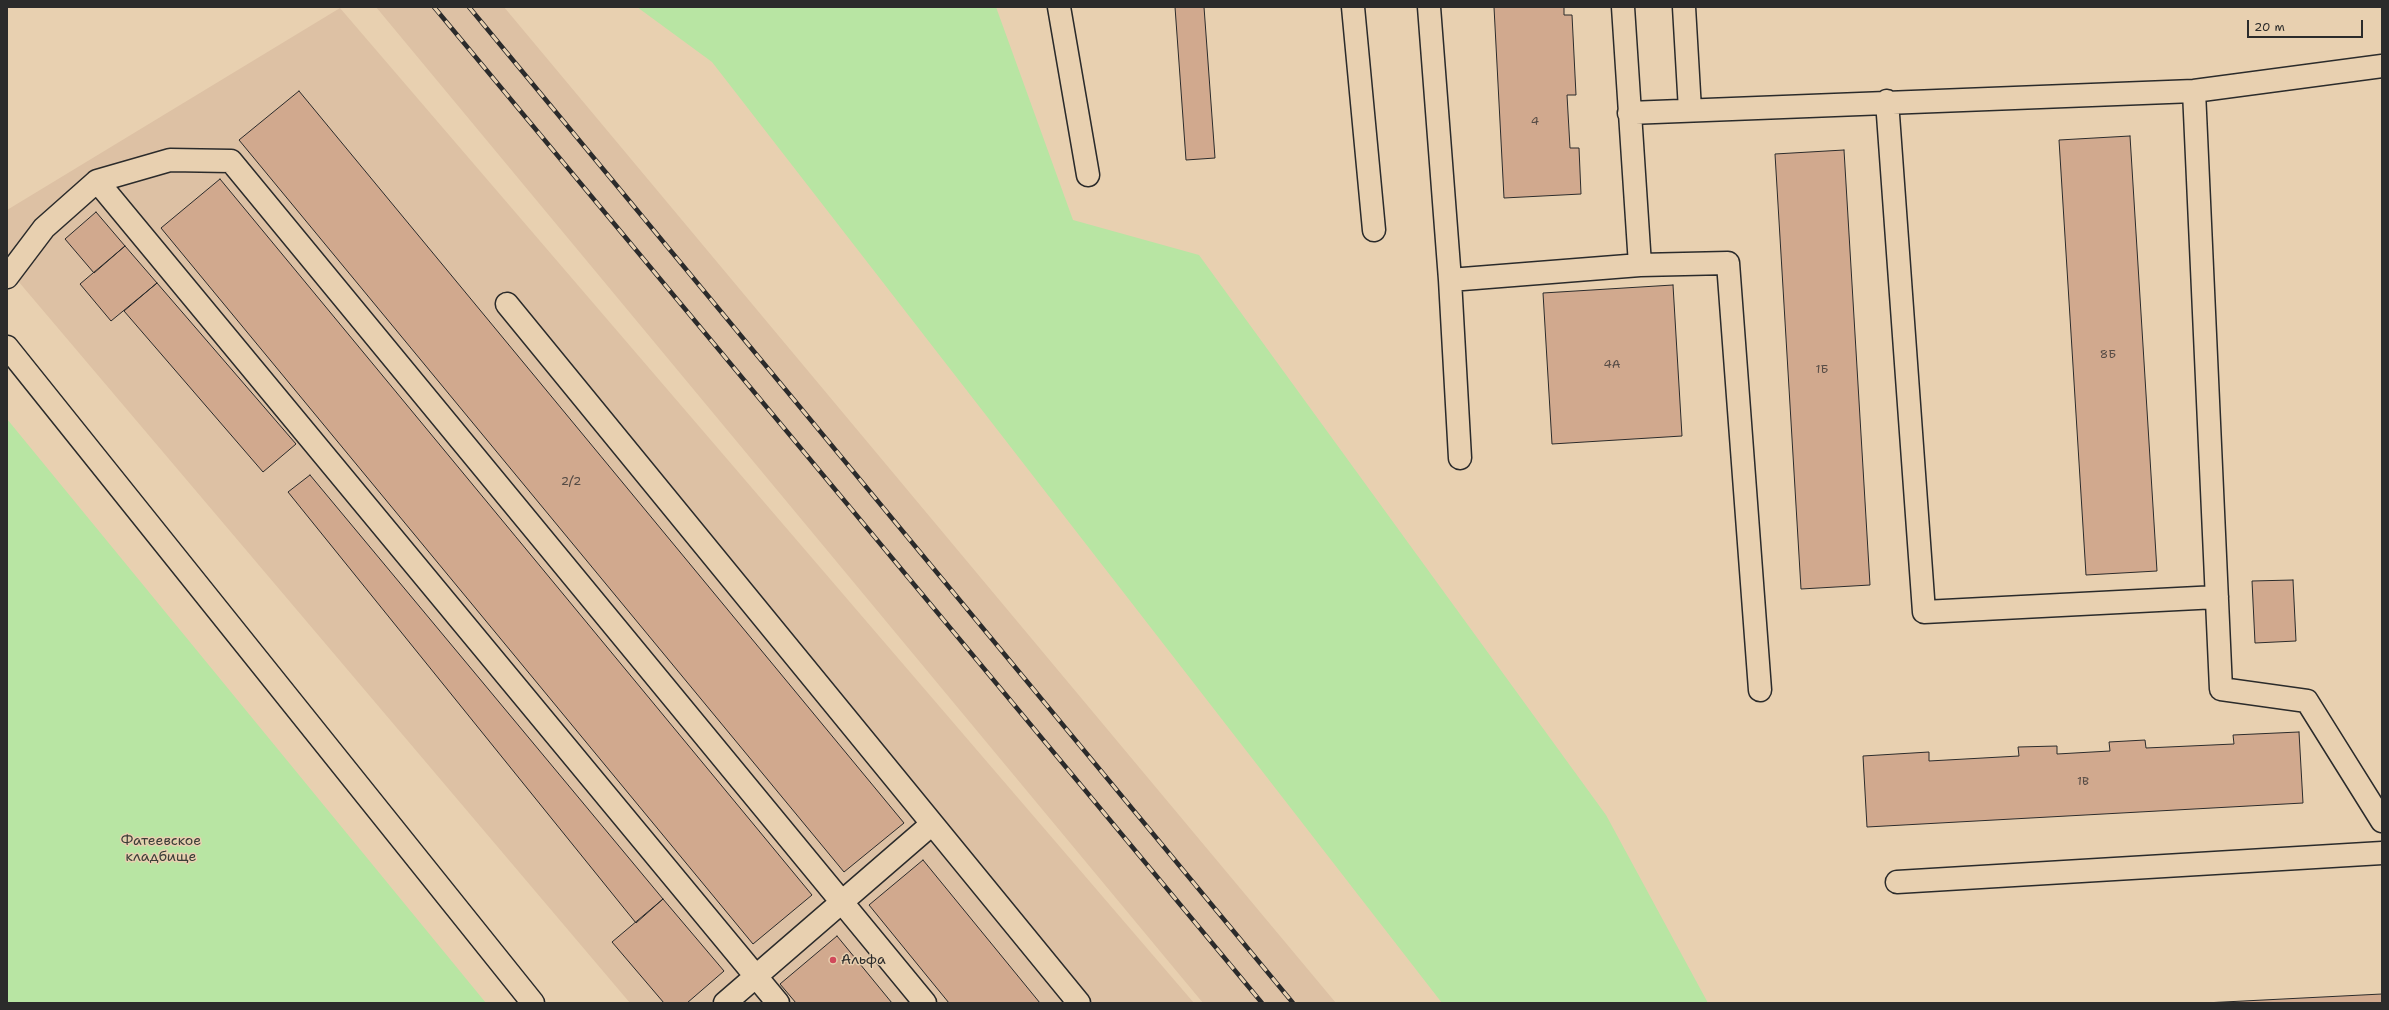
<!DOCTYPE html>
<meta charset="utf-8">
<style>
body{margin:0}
#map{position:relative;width:2389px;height:1010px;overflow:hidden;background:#e8d0b0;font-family:"Shantell Sans",sans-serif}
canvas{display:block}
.frame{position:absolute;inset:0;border:8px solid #2b2b2b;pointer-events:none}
.scale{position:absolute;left:2247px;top:20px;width:116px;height:18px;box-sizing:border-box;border:2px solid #2b2b2b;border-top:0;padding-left:5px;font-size:12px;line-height:14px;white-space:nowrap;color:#2b2b2b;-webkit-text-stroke:3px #e8d0b0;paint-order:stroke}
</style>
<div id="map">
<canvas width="2389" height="1010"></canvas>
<div class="frame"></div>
<div class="scale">20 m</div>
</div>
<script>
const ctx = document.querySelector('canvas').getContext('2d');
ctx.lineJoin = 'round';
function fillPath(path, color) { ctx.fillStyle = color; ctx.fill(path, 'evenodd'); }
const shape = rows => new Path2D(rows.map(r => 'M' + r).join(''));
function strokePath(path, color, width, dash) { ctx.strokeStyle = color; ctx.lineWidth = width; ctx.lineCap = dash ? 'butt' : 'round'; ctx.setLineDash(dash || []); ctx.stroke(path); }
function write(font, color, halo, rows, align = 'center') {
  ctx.font = font + ' "Shantell Sans",sans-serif'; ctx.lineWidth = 3; ctx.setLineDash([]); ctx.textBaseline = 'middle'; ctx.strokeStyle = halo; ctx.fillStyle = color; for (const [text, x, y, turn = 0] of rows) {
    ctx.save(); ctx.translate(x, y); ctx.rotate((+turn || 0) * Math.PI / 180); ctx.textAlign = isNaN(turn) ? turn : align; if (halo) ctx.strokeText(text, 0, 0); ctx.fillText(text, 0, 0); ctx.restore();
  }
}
fillPath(shape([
 [376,7,504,7,1336,1003,1203,1003],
 [340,8,1194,1003,630,1003,7,268,7,210]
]), '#ddc1a4');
fillPath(shape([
 [637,7,996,7,1073,220,1199,255,1606,815,1708,1003,1442,1003,712,62],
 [7,419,486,1003,7,1003]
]), '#b8e5a3');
const building = shape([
 [1175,7,1204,7,1215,158,1186,160,1175,7],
 [1494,7,1564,7,1564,15,1572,15,1576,95,1567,95,1570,148,1579,148,1581,194,1504,198,1494,7],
 [299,91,904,823,844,872,239,140,299,91],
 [2130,136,2157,571,2086,575,2059,140,2130,136],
 [1844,150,1870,585,1801,589,1775,154,1844,150],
 [220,179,812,895,753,944,161,228,220,179],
 [96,212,125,246,94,273,65,239,96,212],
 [125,246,157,283,111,321,80,284,125,246],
 [157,283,296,444,263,472,124,311,157,283],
 [1673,285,1682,436,1552,444,1543,293,1673,285],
 [310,475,663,899,636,923,288,492,310,475],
 [2293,580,2296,641,2255,643,2252,581,2293,580],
 [2299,732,2303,803,1867,827,1863,756,1929,752,1929,761,2019,756,2018,747,2057,746,2057,754,2110,751,2109,742,2145,740,2146,748,2234,744,2233,735,2299,732],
 [923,860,1040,1003,949,1003,869,905,923,860],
 [663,899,724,971,687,1003,664,1003,612,942,663,899],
 [837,936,892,1003,796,1003,780,984,837,936],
 [2382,994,2382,1003,2204,1003,2382,994]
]);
fillPath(building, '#d1a98e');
strokePath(building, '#2b2b2b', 1);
const minor = shape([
 [1059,7,1088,175],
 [1353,7,1374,230],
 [1429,7,1450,280,1460,458],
 [1623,7,1640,265],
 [1684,7,1690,110],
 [2194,91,2221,689,2307,701,2382,821],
 [1887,101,1924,612,2217,597],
 [1629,113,2194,91,2382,66],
 [97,181,778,1003],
 [7,277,44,228,97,181,170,160,231,161,925,1003],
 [1450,280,1640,265,1728,263,1760,690],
 [507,304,1079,1003],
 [7,347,533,1003],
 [1897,882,2382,853],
 [725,1003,932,824]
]);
strokePath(minor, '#2b2b2b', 25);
strokePath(minor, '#e8d0b0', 22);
const rail = shape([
 [434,7,1262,1003],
 [469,7,1293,1003]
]);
strokePath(rail, '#2b2b2b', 4.5);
strokePath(rail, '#e8d0b0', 3, [9]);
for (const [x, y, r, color] of [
 [833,960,4,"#d1495b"]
]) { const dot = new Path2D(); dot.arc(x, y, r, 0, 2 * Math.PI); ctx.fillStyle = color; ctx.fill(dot); strokePath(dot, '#e8d0b0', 1.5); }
write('12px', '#544a44', null, [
 ["4",1535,122],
 ["8Б",2108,355],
 ["4А",1612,365],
 ["1Б",1822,370],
 ["2/2",571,482],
 ["1В",2083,782]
]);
write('14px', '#393e37', '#e8d0b0', [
 ["Фатеевское",161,841],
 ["кладбище",161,857]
]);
write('14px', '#2b2b2b', '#e8d0b0', [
 ["Альфа",841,960]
], 'left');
</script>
